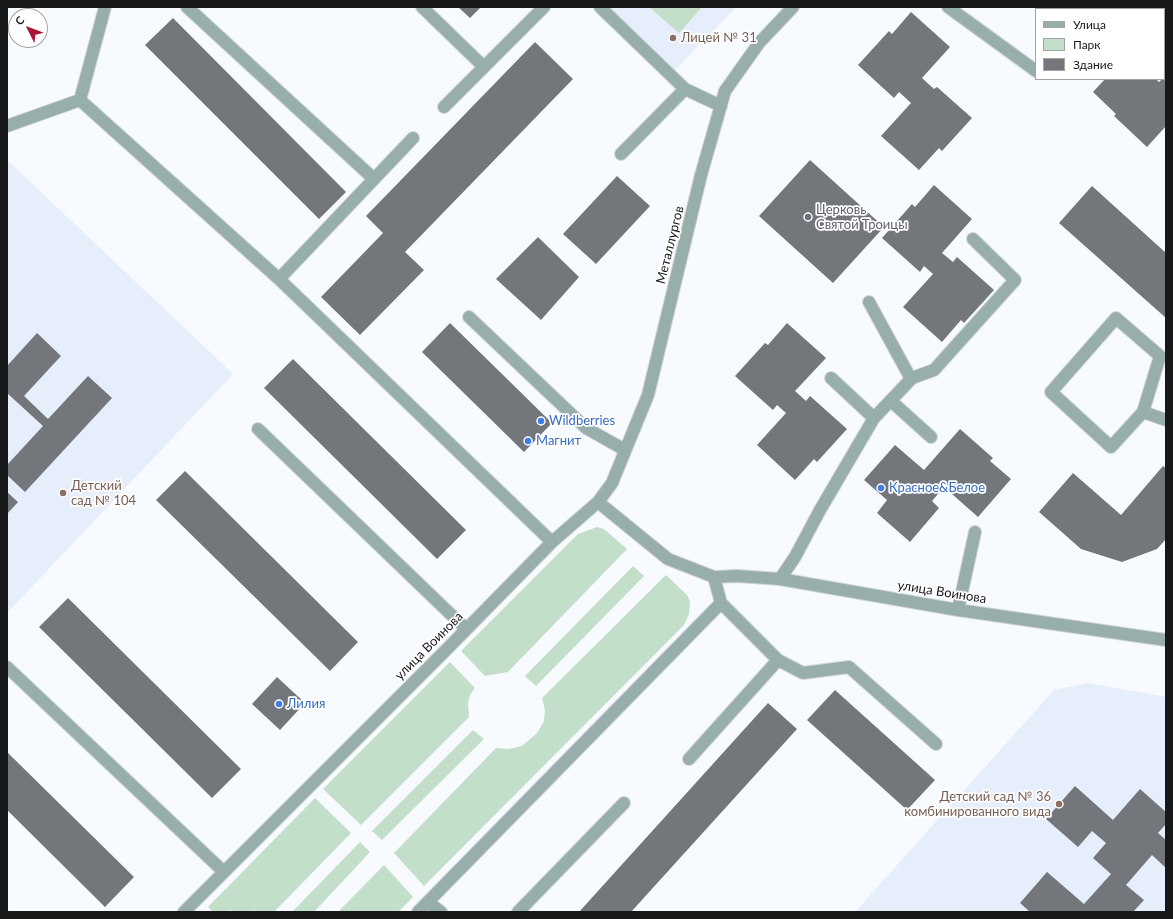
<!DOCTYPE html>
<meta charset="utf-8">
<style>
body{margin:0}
#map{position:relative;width:1173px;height:919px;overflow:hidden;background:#f7faff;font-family:Lato,sans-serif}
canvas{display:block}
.frame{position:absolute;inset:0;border:8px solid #17181a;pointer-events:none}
.legend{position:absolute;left:1035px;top:8px;width:130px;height:72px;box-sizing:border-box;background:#fff;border:1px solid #a2a3a3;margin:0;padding:5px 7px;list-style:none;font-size:12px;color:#17181a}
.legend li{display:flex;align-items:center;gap:8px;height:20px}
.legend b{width:20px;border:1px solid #a2a3a3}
.north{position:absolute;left:8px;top:8px;width:40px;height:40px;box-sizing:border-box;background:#fff;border:1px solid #a2a3a3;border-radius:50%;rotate:312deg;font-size:11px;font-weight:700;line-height:16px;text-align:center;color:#17181a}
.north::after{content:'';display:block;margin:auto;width:14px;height:18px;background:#aa1332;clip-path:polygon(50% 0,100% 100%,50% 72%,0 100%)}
</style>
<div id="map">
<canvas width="1173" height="919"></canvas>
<div class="frame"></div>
<ul class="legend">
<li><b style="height:5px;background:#97aeaa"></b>Улица</li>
<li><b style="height:11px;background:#c4dfc9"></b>Парк</li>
<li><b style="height:11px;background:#73767b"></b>Здание</li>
</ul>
<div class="north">С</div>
</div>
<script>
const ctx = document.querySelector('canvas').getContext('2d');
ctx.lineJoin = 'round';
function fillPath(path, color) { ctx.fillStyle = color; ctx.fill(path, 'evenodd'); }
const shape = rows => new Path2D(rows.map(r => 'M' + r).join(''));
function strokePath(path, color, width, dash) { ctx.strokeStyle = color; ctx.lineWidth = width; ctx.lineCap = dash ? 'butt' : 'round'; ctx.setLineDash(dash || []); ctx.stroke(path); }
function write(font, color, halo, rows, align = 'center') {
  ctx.font = font + ' Lato,sans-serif'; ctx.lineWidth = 3.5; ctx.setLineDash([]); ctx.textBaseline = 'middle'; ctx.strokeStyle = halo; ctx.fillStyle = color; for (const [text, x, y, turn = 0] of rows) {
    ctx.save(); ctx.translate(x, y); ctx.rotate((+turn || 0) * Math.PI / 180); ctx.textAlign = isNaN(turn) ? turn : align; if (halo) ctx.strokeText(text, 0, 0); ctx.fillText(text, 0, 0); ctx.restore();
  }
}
fillPath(shape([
 [608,7,736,7,675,70],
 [7,160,233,374,7,613],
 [1088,683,1166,697,1166,912,855,912,1054,690]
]), '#e5eefa');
fillPath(shape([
 [649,7,702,7,679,33],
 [597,527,604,529,627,549,508,672,485,676,461,651,578,534],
 [633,566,644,576,536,686,525,676],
 [666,575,687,595,690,601,689,614,684,625,424,886,394,853,496,748,508,749,522,746,537,733,544,721,545,710,542,698],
 [450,662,475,688,470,695,468,703,469,717,361,825,323,789],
 [473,730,484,739,382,840,372,831],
 [315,798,351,833,274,912,256,912,254,910,252,912,233,912,231,910,229,912,213,912,208,907],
 [360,842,370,852,314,912,292,912],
 [384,865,413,897,398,912,338,912]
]), '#c4dfc9');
fillPath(shape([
 [458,7,481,7,470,18],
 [911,12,950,47,922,78,934,89,937,87,972,118,942,151,939,148,919,170,881,136,911,103,899,92,894,98,858,65,889,31,892,34],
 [173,18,346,192,319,219,145,45],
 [535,42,573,79,405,252,424,270,360,335,321,297,383,233,366,216],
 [1166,75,1166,126,1147,147,1114,116,1116,114,1093,92,1105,79,1156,79,1159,82,1162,79,1164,79],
 [810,160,884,227,833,283,759,216],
 [617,176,650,206,596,264,563,234],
 [934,185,972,219,942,253,953,262,957,257,994,290,964,323,961,320,942,342,903,307,933,274,924,266,920,272,882,238,912,204,915,207],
 [1092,186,1166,253,1166,318,1059,223],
 [538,237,579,277,541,320,496,279],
 [450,323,552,423,524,452,422,352],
 [787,323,826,358,795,391,806,401,810,396,847,429,817,462,814,459,795,480,757,445,786,413,777,405,773,410,735,376,765,343,768,345],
 [37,333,61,356,24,396,48,419,88,376,112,398,25,492,7,475,7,465,43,426,7,393,7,366],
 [293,359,466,530,437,559,264,388],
 [960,429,993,458,990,461,1011,479,978,517,944,487,932,501,939,508,910,542,877,513,887,500,864,480,895,445,924,470],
 [1163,466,1166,468,1166,539,1157,549,1122,562,1081,549,1039,512,1073,473,1121,515],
 [185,471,358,642,330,671,156,500],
 [7,492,18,502,7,514],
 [68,598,241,769,212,798,39,627],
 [277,677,305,703,280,730,252,704],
 [835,690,935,780,907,810,807,720],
 [768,703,797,729,631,912,579,912],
 [7,752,134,877,105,907,7,810],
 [1075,786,1113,820,1140,789,1166,812,1166,824,1158,833,1166,840,1166,868,1152,855,1126,885,1144,900,1133,912,1030,912,1020,903,1047,872,1084,904,1111,874,1093,858,1106,843,1092,831,1078,847,1046,819]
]), '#73767b');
const minor = shape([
 [187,7,374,179],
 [422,7,484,67,544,7],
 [600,7,685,89,721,106],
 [948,7,1036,71],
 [1110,9,1112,7],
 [80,100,279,279,552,542],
 [80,100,105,7],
 [444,107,484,67],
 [7,126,80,100],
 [621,154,685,89],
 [279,279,413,138],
 [869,302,911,379],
 [469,317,586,428,625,450],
 [1116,318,1160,356,1143,412,1111,447,1051,392,1116,318],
 [831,378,874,418],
 [891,401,931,437],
 [1143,412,1166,420],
 [258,429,466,629],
 [598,502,668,559,714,577,737,576,780,579,958,610,1166,640],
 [714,577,721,603,778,660,803,673,849,667,936,744],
 [780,579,795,557,820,510,874,418,912,378,934,370,1015,280,973,239],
 [958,610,975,532],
 [7,667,224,872],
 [689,759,778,660],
 [428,902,441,912],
 [184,912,447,649,552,542,598,502,612,483,648,395,701,175,725,91,759,43,793,7],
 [418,912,721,603],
 [518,912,624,803]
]);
strokePath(minor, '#d3d6da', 14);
strokePath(minor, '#97aeaa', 12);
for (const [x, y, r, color] of [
 [673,38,4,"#8d6e63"],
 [808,217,4,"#6b7280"],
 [541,421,4,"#3f7fe0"],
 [528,441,4,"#3f7fe0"],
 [881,488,4,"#3f7fe0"],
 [63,493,4,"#8d6e63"],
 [279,704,4,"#3f7fe0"],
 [1059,804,4,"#8d6e63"]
]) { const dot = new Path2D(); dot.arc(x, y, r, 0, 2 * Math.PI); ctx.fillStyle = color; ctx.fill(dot); strokePath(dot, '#fff', 1.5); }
write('13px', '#785e54', '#fff', [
 ["Лицей № 31",681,38],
 ["Детский",71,486],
 ["сад № 104",71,501],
 ["Детский сад № 36",1051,797,"right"],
 ["комбинированного вида",1051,812,"right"]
], 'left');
write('13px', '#5b616d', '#fff', [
 ["Церковь",816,210],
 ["Святой Троицы",816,225]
], 'left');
write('13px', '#17181a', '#fff', [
 ["Металлургов",670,245,-76],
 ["улица Воинова",942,592,9],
 ["улица Воинова",429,646,-45]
]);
write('13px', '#366cbe', '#fff', [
 ["Wildberries",549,421],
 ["Магнит",536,441],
 ["Красное&Белое",889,488],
 ["Лилия",287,704]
], 'left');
</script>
